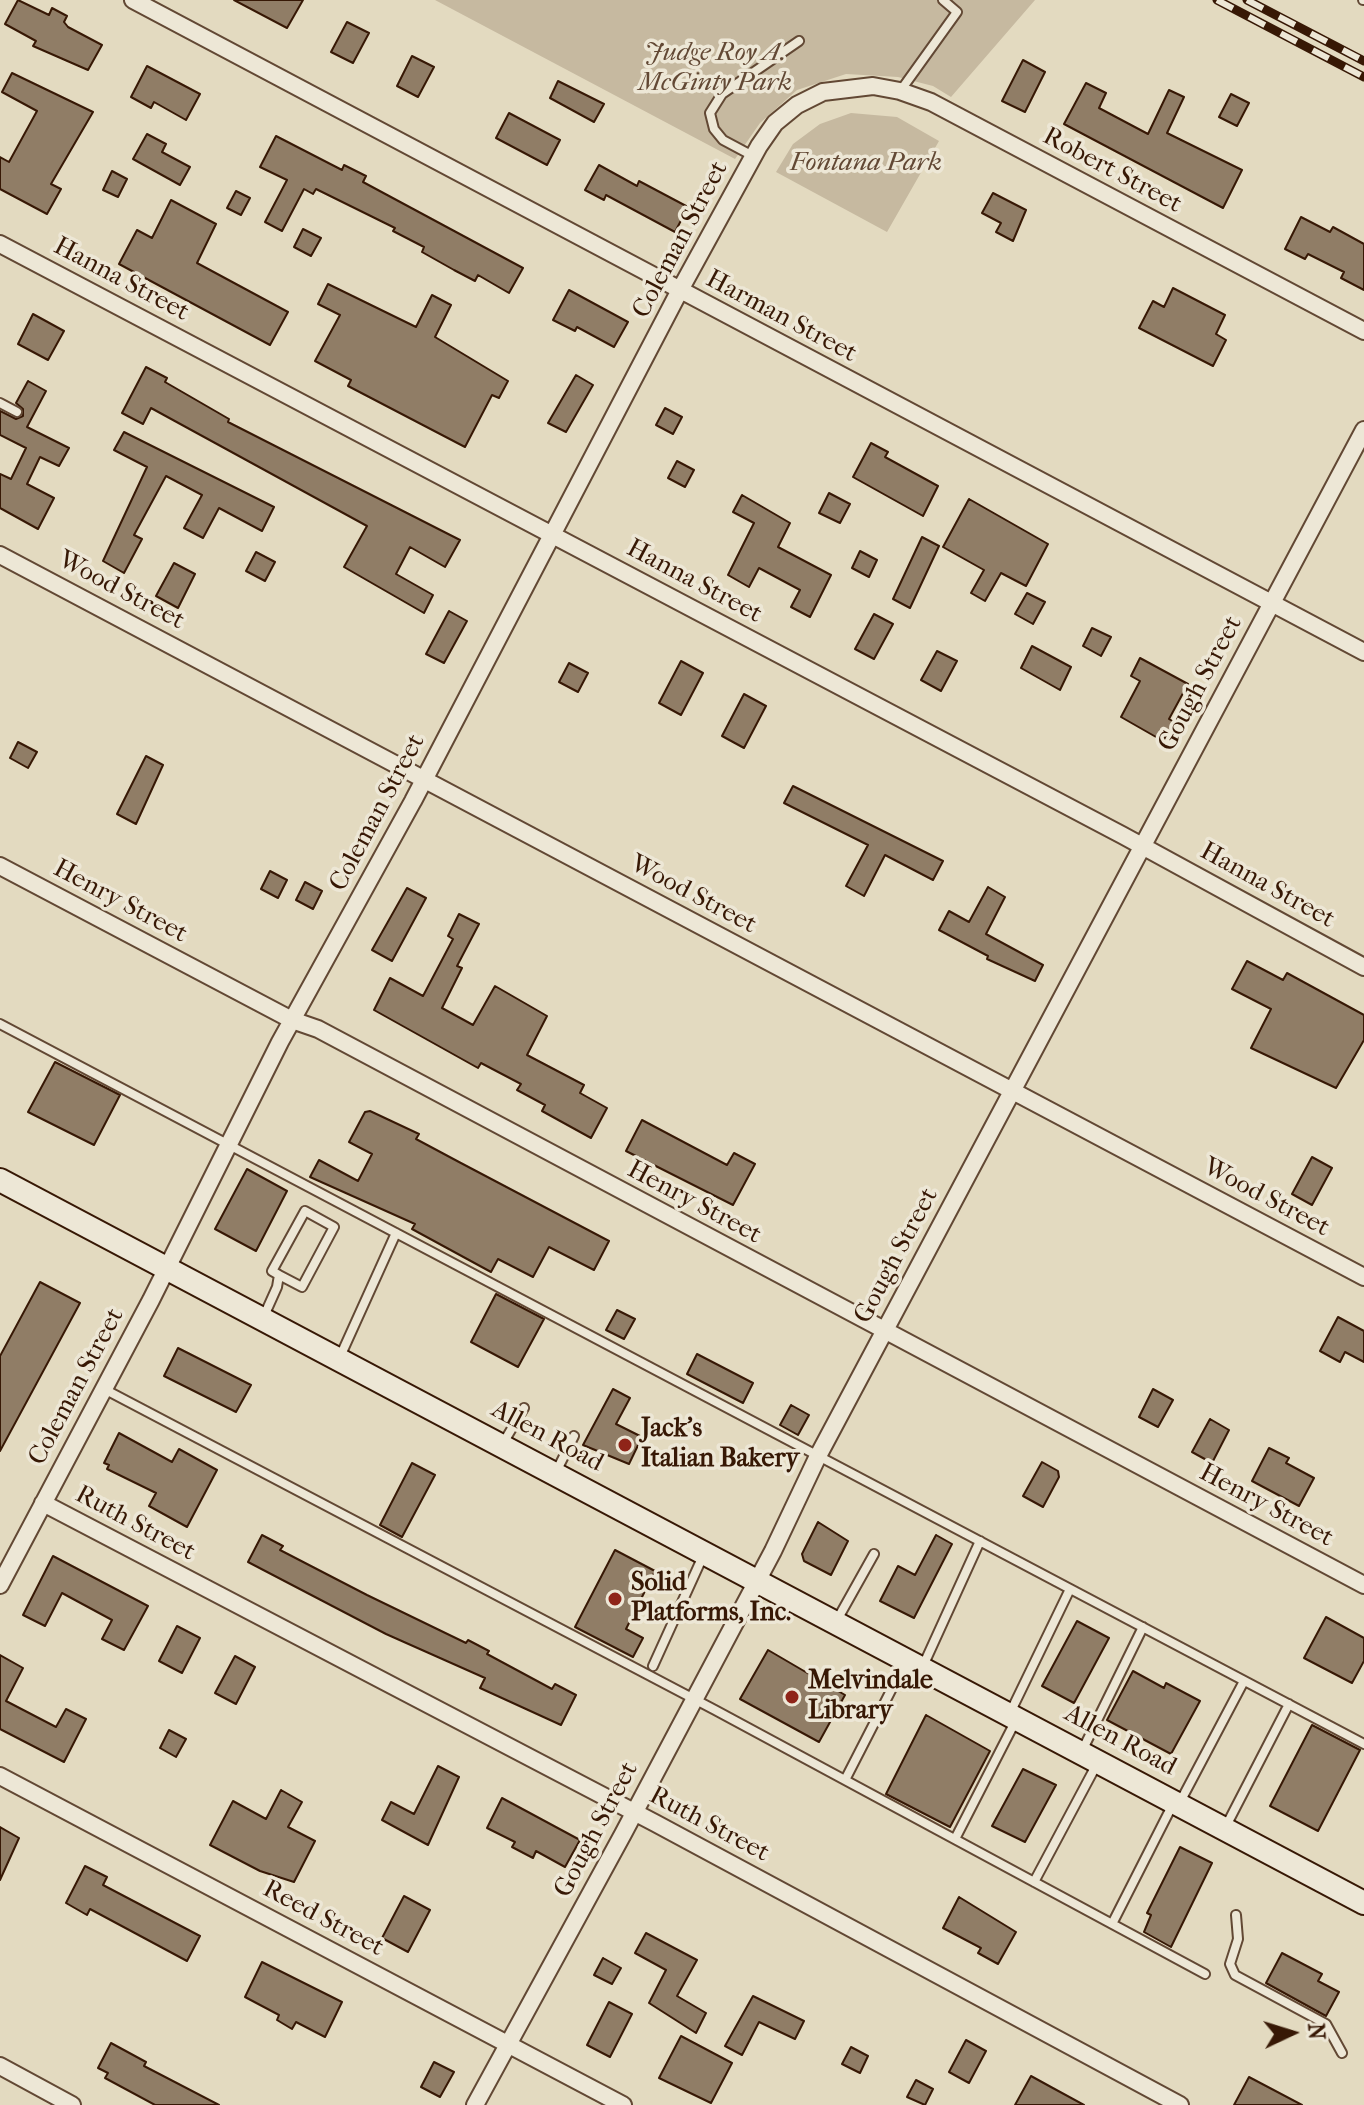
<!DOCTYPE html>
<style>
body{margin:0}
#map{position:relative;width:1364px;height:2105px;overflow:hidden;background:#e3dac0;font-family:"IM FELL French Canon",serif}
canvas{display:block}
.north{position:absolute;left:1252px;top:1993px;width:80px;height:80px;-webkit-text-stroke:6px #ede7d6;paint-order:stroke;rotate:86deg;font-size:22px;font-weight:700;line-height:32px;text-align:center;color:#371805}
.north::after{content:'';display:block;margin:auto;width:28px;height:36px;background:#371805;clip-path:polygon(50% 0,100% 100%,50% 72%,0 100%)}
</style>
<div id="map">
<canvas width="1364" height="2105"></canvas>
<div class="north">N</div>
</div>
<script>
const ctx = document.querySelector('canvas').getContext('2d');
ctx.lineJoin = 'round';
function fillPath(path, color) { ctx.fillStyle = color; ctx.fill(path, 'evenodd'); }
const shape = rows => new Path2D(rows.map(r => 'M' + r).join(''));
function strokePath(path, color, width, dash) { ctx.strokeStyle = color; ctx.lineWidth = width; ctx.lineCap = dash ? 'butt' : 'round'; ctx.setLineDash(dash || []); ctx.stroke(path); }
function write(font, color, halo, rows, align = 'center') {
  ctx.font = font + ' "IM FELL French Canon",serif'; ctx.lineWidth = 7; ctx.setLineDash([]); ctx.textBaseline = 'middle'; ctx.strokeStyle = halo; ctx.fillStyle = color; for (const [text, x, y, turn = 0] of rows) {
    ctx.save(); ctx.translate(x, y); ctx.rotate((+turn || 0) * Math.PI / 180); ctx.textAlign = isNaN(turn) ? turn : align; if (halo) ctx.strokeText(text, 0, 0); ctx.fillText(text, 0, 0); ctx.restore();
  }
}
fillPath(shape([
 [435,0,1035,0,951,97,933,86,898,77,846,74,797,90,760,123,735,159],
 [851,113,897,117,939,141,887,232,776,172,793,144,820,124]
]), '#c6b9a0');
const building = shape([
 [18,0,49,15,52,8,67,16,64,22,68,27,102,45,88,70,33,46,36,41,5,24,18,0],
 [234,0,303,0,287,28,234,0],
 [347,22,369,33,353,63,331,52,347,22],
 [412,56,434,67,418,97,397,86,412,56],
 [1023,60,1045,72,1025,112,1002,101,1023,60],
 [147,66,200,94,186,120,154,102,151,108,131,97,147,66],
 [12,73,93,112,51,184,61,189,47,214,0,189,0,157,9,162,37,111,2,92,12,73],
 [558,81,604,104,594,122,550,98,558,81],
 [1086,83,1106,93,1099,108,1148,134,1169,90,1184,97,1167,133,1242,170,1223,208,1064,124,1086,83],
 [1231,94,1249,103,1237,126,1219,117,1231,94],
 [509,113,560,140,547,165,496,138,509,113],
 [147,134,166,144,162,152,190,167,180,185,133,159,147,134],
 [276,136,342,170,344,165,366,176,363,182,523,268,509,293,478,275,475,281,454,270,422,252,424,247,393,231,395,228,316,189,313,194,304,189,282,231,265,222,287,180,260,167,276,136],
 [599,165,637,186,639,181,688,207,675,232,606,195,604,200,585,190,599,165],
 [112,171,127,179,118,197,103,190,112,171],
 [236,191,250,198,241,215,227,208,236,191],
 [993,193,1026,210,1013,241,996,232,1001,223,982,213,993,193],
 [171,200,216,224,197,263,288,312,270,345,119,264,137,230,152,238,171,200],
 [1301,217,1330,232,1333,227,1364,244,1364,290,1341,278,1344,272,1308,254,1305,259,1285,249,1301,217],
 [303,229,321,238,311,256,294,247,303,229],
 [328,284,416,327,432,295,451,305,435,337,508,381,499,398,492,395,465,447,348,386,351,380,315,361,340,315,318,304,328,284],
 [1173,288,1225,315,1216,334,1226,340,1213,366,1139,328,1153,301,1164,307,1173,288],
 [569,290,628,322,614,347,577,327,575,331,553,320,569,290],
 [33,314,64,331,48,360,18,344,33,314],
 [146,367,167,378,165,382,229,419,228,422,460,540,445,567,410,547,396,574,433,595,424,613,344,567,367,526,151,408,143,424,122,413,146,367],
 [576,375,593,385,566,432,548,423,576,375],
 [28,381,46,391,27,427,69,448,59,466,40,457,27,484,54,498,38,529,0,508,0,474,11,479,26,448,0,435,0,411,16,419,23,416,23,409,16,403,28,381],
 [665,408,682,417,673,434,656,425,665,408],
 [124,432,274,507,262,531,219,508,203,538,184,528,202,495,166,476,134,535,142,539,124,573,103,561,147,467,114,450,124,432],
 [871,443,888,452,885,457,938,486,923,516,853,477,871,443],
 [677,461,694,470,685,487,668,478,677,461],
 [829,493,850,504,840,523,819,513,829,493],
 [742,495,790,523,778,547,831,575,810,617,791,607,800,590,759,568,749,587,728,575,754,523,733,512,742,495],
 [969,499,1048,544,1026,586,1001,573,985,601,971,593,984,570,943,547,969,499],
 [922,537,939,546,910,608,893,599,922,537],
 [860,551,877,560,869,577,852,568,860,551],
 [256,552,275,562,265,581,246,571,256,552],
 [174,563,195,574,178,608,156,596,174,563],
 [1027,593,1045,602,1033,624,1015,614,1027,593],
 [449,611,467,621,444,663,426,654,449,611],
 [874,614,893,624,874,659,855,649,874,614],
 [1092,628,1111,637,1101,656,1083,646,1092,628],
 [1032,646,1071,667,1060,690,1021,668,1032,646],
 [937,651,957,661,941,691,921,680,937,651],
 [1140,658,1188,684,1169,719,1174,722,1163,741,1121,717,1140,681,1131,676,1140,658],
 [681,661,703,673,681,715,659,703,681,661],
 [569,663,588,673,578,692,559,682,569,663],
 [744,694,766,706,744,748,722,736,744,694],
 [18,742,37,752,28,768,10,758,18,742],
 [146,756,163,765,136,824,117,814,146,756],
 [793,786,943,861,933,880,885,855,864,896,846,886,868,845,784,803,793,786],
 [270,871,287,880,278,898,261,889,270,871],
 [305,882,322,891,313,909,296,900,305,882],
 [988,887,1005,897,986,934,1043,965,1035,981,987,959,988,956,939,930,949,911,969,922,988,887],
 [407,888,426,898,392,961,372,950,407,888],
 [459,914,479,924,457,966,462,968,442,1008,473,1025,495,986,547,1016,527,1055,584,1085,580,1093,607,1108,591,1138,542,1111,545,1105,517,1090,521,1084,481,1063,478,1068,374,1010,390,978,423,996,453,939,448,936,459,914],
 [1247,961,1283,980,1287,973,1364,1015,1364,1040,1336,1088,1251,1048,1271,1009,1232,989,1247,961],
 [55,1062,120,1095,94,1145,28,1112,55,1062],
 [370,1111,419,1134,416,1139,459,1162,609,1241,594,1270,549,1247,533,1277,498,1259,491,1272,412,1229,415,1224,310,1177,319,1160,358,1181,372,1154,349,1142,365,1112,370,1111],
 [642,1120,727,1165,734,1153,755,1164,733,1205,626,1151,642,1120],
 [1312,1157,1332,1168,1312,1205,1292,1194,1312,1157],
 [247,1169,287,1191,256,1251,215,1229,247,1169],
 [40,1282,80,1303,0,1451,0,1356,40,1282],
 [496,1294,544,1319,518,1367,471,1342,496,1294],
 [617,1310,635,1319,624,1339,606,1330,617,1310],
 [1338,1317,1364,1331,1364,1362,1345,1352,1340,1362,1320,1351,1338,1317],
 [178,1348,251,1385,236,1412,164,1376,178,1348],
 [697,1354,753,1383,743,1403,687,1374,697,1354],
 [613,1389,630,1398,616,1424,642,1437,629,1464,583,1445,613,1389],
 [1153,1389,1173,1400,1158,1427,1139,1417,1153,1389],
 [791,1405,809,1415,798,1435,780,1425,791,1405],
 [1210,1419,1229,1430,1212,1463,1192,1452,1210,1419],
 [119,1433,172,1462,179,1449,217,1470,187,1527,149,1506,156,1493,107,1469,109,1465,104,1463,119,1433],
 [1269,1448,1289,1458,1286,1463,1314,1478,1299,1506,1252,1481,1269,1448],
 [1042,1462,1058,1471,1059,1477,1043,1507,1023,1496,1042,1462],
 [412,1463,435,1475,402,1537,380,1525,412,1463],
 [818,1522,848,1541,831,1575,804,1561,802,1554,818,1522],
 [262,1535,283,1546,280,1550,367,1595,466,1643,468,1640,489,1651,487,1654,552,1689,555,1684,576,1695,561,1725,480,1688,485,1678,386,1634,248,1562,262,1535],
 [936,1535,952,1544,914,1618,880,1601,898,1566,915,1575,936,1535],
 [615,1550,655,1571,626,1629,643,1638,633,1657,575,1627,615,1550],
 [53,1556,148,1606,124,1650,102,1639,112,1620,62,1593,45,1626,23,1615,53,1556],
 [1326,1617,1364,1638,1364,1661,1352,1683,1304,1658,1326,1617],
 [1077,1621,1109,1638,1074,1703,1042,1686,1077,1621],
 [177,1626,200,1638,182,1673,159,1661,177,1626],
 [768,1650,845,1695,819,1742,740,1699,768,1650],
 [0,1655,23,1668,6,1701,56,1727,66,1709,86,1719,64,1762,0,1729,0,1655],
 [235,1656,255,1667,236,1704,215,1693,235,1656],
 [1133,1671,1164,1688,1166,1683,1200,1701,1171,1754,1107,1720,1133,1671],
 [926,1715,990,1751,950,1827,886,1794,926,1715],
 [1312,1725,1360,1750,1318,1831,1270,1806,1312,1725],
 [169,1730,186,1739,176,1757,160,1748,169,1730],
 [438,1766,459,1777,428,1845,382,1820,391,1802,414,1814,438,1766],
 [1023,1769,1056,1785,1025,1842,992,1826,1023,1769],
 [281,1790,302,1802,288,1827,315,1841,294,1882,260,1871,210,1845,233,1801,266,1819,281,1790],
 [502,1798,580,1840,565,1867,536,1851,533,1858,512,1847,515,1842,487,1828,502,1798],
 [0,1827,19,1838,0,1880,0,1827],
 [1180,1847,1212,1863,1171,1947,1144,1932,1151,1915,1147,1913,1180,1847],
 [85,1866,107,1877,103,1885,200,1936,187,1961,90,1909,87,1915,66,1903,85,1866],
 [404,1896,430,1910,408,1952,382,1938,404,1896],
 [959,1897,1016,1932,998,1964,978,1953,981,1948,943,1928,959,1897],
 [646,1933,697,1960,677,1996,706,2013,696,2033,649,2003,666,1970,635,1953,646,1933],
 [1282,1953,1322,1974,1318,1981,1339,1992,1326,2016,1266,1983,1282,1953],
 [603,1958,621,1968,612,1984,594,1975,603,1958],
 [262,1962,342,2002,325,2037,296,2022,292,2029,277,2020,279,2015,245,1997,262,1962],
 [753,1996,804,2021,795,2039,759,2022,742,2055,725,2046,753,1996],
 [609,2002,632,2014,610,2057,587,2045,609,2002],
 [681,2036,732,2063,711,2103,659,2078,681,2036],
 [966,2040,986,2051,969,2083,949,2072,966,2040],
 [111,2043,146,2062,144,2066,219,2105,155,2105,105,2078,108,2073,98,2068,111,2043],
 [851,2047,868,2056,860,2073,842,2064,851,2047],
 [434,2062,454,2072,440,2097,421,2087,434,2062],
 [1031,2076,1051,2087,1084,2105,1015,2105,1031,2076],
 [1249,2077,1302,2105,1234,2105,1249,2077],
 [916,2080,933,2089,925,2105,907,2097,916,2080]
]);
fillPath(building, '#907d66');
strokePath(building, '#371805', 2);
const lane = shape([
 [1363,0,1364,0],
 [901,90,957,12,943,0],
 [753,156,723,140,714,129,710,113,722,94,799,41],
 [0,403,17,412],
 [0,1024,1364,1744],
 [264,1316,277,1287,279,1275,272,1271,305,1211,334,1227,302,1287,279,1275],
 [339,1359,396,1233],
 [104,1389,715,1710,1205,1974],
 [502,1445,524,1408],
 [556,1472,574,1436],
 [837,1620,874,1554],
 [653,1666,703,1556],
 [923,1666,980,1541],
 [1010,1713,1070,1589],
 [1082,1751,1143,1627],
 [845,1780,905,1663],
 [1179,1804,1244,1681],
 [1225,1828,1289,1704],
 [955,1839,1015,1722],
 [1034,1882,1098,1762],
 [1236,1915,1238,1939,1230,1964,1235,1975,1326,2024,1342,2053],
 [1112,1924,1174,1802]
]);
const street = shape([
 [133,0,1364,652],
 [0,244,1122,835,1364,967],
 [0,555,1364,1277],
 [0,866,292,1020,318,1029,1364,1585],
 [43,1503,655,1823,1180,2105],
 [0,1585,151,1300,280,1042,413,801,680,290,759,146,775,123,797,105,823,92,873,86,900,91,931,102,1364,331],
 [0,1776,623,2105],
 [0,2066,72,2105],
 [475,2105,623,1834,773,1551,818,1456,1364,430]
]);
const secondary = shape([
 [0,1180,1364,1903]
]);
strokePath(lane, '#624834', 12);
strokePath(street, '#624834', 20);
strokePath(secondary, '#371805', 26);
strokePath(lane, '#ede7d6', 8);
strokePath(street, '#ede7d6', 16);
strokePath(secondary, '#ede7d6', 22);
const rail = shape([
 [1217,0,1364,77],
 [1247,0,1364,61]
]);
strokePath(rail, '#371805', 9);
strokePath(rail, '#ede7d6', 6, [18]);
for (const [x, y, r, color] of [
 [625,1445,8,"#8f2418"],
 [615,1599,8,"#8f2418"],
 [792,1697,8,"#8f2418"]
]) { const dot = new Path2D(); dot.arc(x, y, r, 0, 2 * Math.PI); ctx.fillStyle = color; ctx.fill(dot); strokePath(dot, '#ede7d6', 3); }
write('italic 26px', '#624834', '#ede7d6', [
 ["Judge Roy A.",715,54],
 ["McGinty Park",715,84],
 ["Fontana Park",866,164]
]);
write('26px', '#371805', '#ede7d6', [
 ["Robert Street",1112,171,28],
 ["Coleman Street",681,240,-62],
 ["Hanna Street",121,280,28],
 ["Harman Street",781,317,28],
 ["Hanna Street",694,582,28],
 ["Wood Street",121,591,28],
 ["Gough Street",1201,684,-62],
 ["Coleman Street",378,813,-62],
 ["Hanna Street",1267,886,29],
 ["Wood Street",693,895,28],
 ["Henry Street",120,902,28],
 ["Wood Street",1266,1198,28],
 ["Henry Street",694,1203,28],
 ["Gough Street",897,1256,-62],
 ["Coleman Street",77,1387,-62],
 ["Allen Road",547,1437,28],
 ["Henry Street",1266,1506,28],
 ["Ruth Street",135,1524,28],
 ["Allen Road",1120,1741,28],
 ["Ruth Street",709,1825,28],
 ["Gough Street",597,1830,-62],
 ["Reed Street",323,1919,28]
]);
write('bold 26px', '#371805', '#ede7d6', [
 ["Jack's",641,1430],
 ["Italian Bakery",641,1460],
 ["Solid",631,1584],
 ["Platforms, Inc.",631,1614],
 ["Melvindale",808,1682],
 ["Library",808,1712]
], 'left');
</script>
